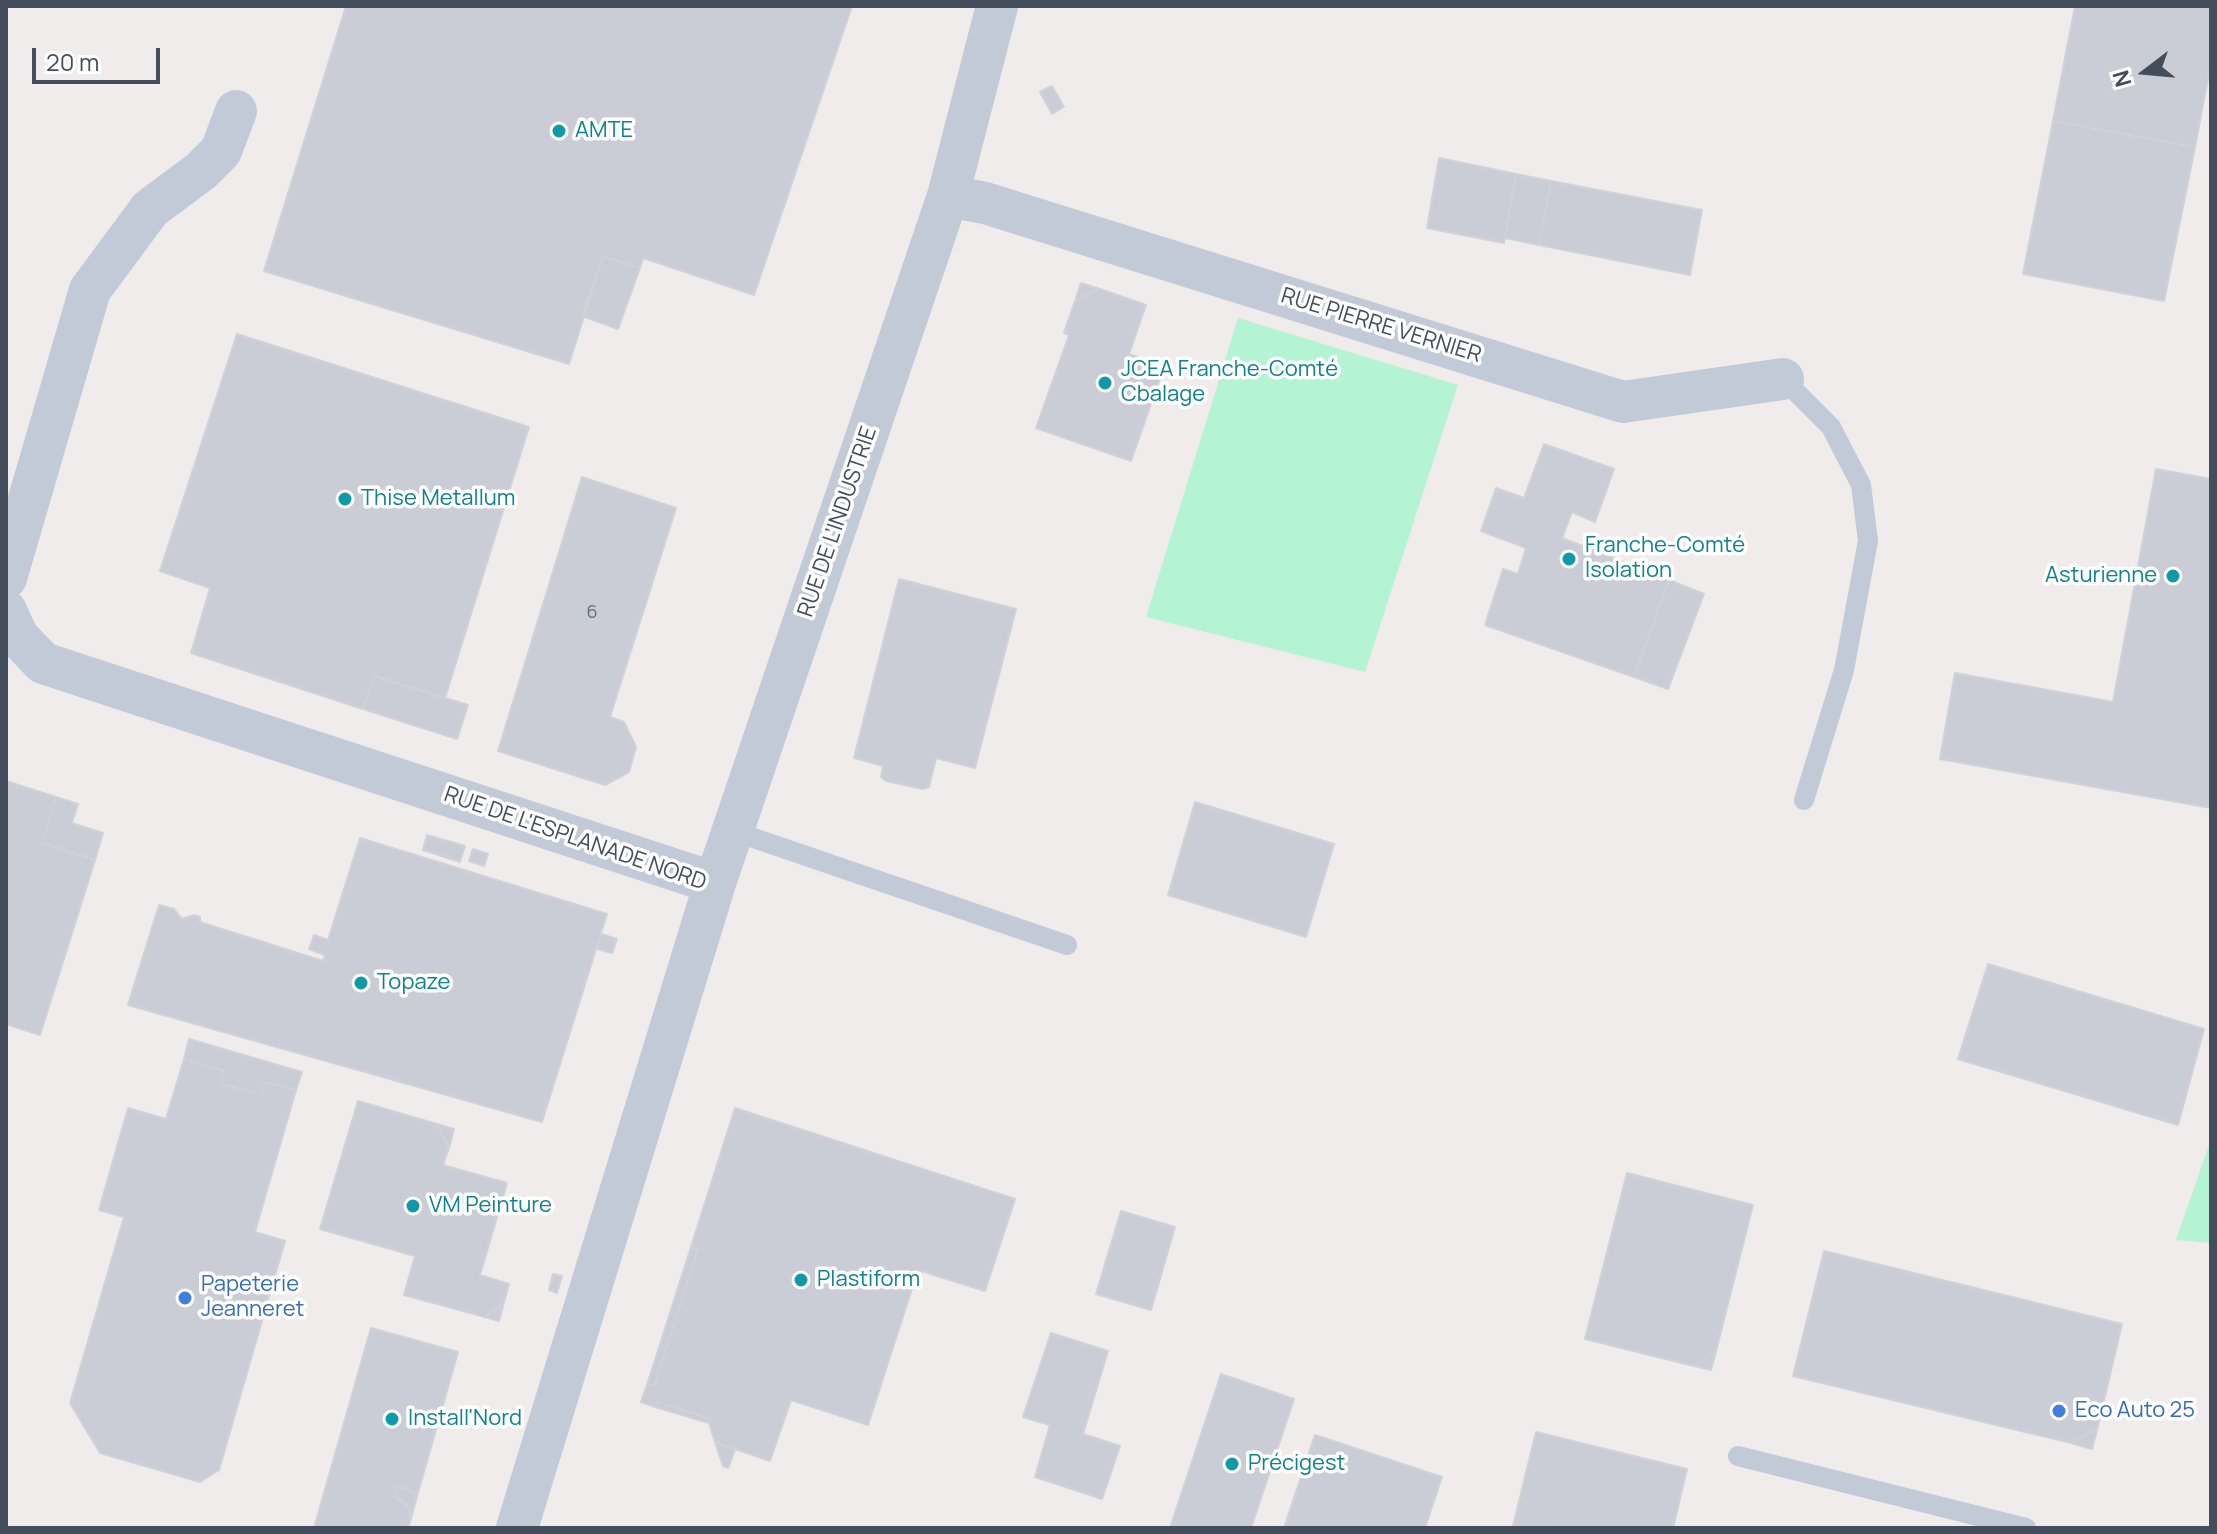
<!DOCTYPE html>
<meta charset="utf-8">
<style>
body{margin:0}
#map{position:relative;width:2217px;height:1534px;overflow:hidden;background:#f0ecec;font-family:Manrope,sans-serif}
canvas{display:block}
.frame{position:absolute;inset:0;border:8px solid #434d5c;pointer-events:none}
.north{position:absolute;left:2105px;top:32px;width:80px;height:80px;-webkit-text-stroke:6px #fff;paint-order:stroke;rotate:254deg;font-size:22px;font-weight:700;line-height:32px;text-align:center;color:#434d5c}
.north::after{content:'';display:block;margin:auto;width:28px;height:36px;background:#434d5c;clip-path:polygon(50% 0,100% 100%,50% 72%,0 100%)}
.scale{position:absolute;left:32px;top:48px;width:128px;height:36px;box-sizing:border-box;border:4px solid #434d5c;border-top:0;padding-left:10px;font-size:24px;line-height:28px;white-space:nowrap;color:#434d5c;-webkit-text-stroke:6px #fff;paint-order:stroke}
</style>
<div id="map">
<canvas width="2217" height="1534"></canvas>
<div class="frame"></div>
<div class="north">N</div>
<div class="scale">20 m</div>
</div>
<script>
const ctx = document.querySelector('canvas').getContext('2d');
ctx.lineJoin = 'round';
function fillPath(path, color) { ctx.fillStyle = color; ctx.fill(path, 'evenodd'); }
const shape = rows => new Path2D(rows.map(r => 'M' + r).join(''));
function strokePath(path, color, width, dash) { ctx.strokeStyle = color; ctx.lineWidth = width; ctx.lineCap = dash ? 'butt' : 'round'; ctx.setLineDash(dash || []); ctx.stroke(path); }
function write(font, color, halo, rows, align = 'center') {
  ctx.font = font + ' Manrope,sans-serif'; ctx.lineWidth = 7; ctx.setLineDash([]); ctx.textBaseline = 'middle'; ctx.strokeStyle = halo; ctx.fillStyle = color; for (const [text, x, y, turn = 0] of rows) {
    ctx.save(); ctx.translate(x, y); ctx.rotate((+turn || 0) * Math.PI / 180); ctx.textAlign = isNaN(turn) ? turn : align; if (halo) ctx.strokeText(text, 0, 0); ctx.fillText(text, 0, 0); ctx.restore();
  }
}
fillPath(shape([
 [1238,318,1458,385,1365,672,1146,617],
 [2211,1139,2211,1243,2176,1240]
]), '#b4f3d3');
const building = shape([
 [346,6,852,6,754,295,643,258,640,268,603,256,569,364,264,271,346,6],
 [2075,6,2211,6,2211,63,2195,147,2053,121,2075,6],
 [1052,86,1064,107,1052,114,1040,92,1052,86],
 [2053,121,2195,147,2164,301,2023,274,2053,121],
 [1439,158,1516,174,1504,243,1427,228,1439,158],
 [1516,174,1551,181,1539,245,1505,238,1516,174],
 [1551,181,1702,210,1690,275,1539,245,1551,181],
 [603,256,640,268,618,329,582,316,603,256],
 [1081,283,1100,289,1075,301,1081,283],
 [1100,289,1146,305,1129,354,1164,367,1131,461,1036,428,1069,335,1064,333,1075,301,1100,289],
 [237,334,529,427,445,698,374,676,363,709,191,653,210,588,160,571,237,334],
 [1544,444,1614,469,1595,522,1572,512,1562,538,1669,580,1634,677,1485,625,1503,569,1518,574,1526,548,1481,531,1496,488,1524,498,1544,444],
 [2156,469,2211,479,2211,808,1940,759,1955,673,2113,702,2156,469],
 [582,477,676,508,610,717,624,722,636,747,629,772,605,785,498,751,582,477],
 [899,579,1016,609,975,768,936,758,929,787,923,789,886,781,881,777,883,766,854,758,899,579],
 [1669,580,1704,594,1668,689,1634,677,1669,580],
 [374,676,468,705,457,739,363,709,374,676],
 [6,781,56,797,42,843,95,860,40,1035,6,1024,6,781],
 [56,797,78,804,72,823,103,833,95,860,42,843,56,797],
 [1195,802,1334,844,1306,937,1168,895,1195,802],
 [427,835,465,846,460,862,423,850,427,835],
 [360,838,607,914,542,1122,128,1005,159,905,174,909,182,919,194,915,200,917,200,922,323,961,325,955,309,949,314,935,328,940,360,838],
 [473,849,488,854,484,866,469,861,473,849],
 [601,934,617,939,612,953,597,949,601,934],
 [1988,964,2204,1029,2178,1125,1958,1059,1988,964],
 [189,1039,302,1072,296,1090,265,1082,262,1095,220,1083,224,1071,184,1059,189,1039],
 [184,1059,224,1071,220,1083,262,1095,265,1082,296,1090,255,1232,285,1241,219,1470,200,1482,100,1453,70,1403,124,1217,99,1210,128,1108,166,1119,184,1059],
 [358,1101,437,1124,449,1148,443,1165,507,1183,480,1275,509,1284,504,1302,485,1317,404,1295,415,1256,320,1229,358,1101],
 [735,1108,1015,1199,985,1291,918,1270,868,1425,791,1400,770,1461,715,1442,709,1423,711,1419,657,1402,655,1407,641,1402,647,1385,654,1386,698,1249,691,1247,735,1108],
 [437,1124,454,1129,449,1148,437,1124],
 [1627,1173,1753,1205,1716,1351,1694,1366,1585,1339,1627,1173],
 [1121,1211,1175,1227,1151,1310,1096,1294,1121,1211],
 [691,1247,698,1249,654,1386,647,1385,691,1247],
 [1824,1251,2122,1324,2097,1430,2071,1443,1793,1376,1824,1251],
 [553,1274,562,1276,557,1293,549,1290,553,1274],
 [504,1302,499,1321,485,1317,504,1302],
 [371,1328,458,1352,418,1493,398,1487,395,1497,410,1509,411,1518,408,1528,314,1528,371,1328],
 [1051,1333,1108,1351,1083,1434,1120,1446,1102,1499,1035,1477,1050,1425,1023,1417,1051,1333],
 [1716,1351,1711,1370,1694,1366,1716,1351],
 [1221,1374,1294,1399,1251,1528,1170,1528,1221,1374],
 [657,1402,711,1419,709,1423,655,1407,657,1402],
 [2097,1430,2092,1449,2071,1443,2097,1430],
 [1536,1432,1687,1469,1673,1528,1513,1526,1536,1432],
 [1315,1435,1442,1477,1425,1528,1284,1528,1315,1435],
 [715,1442,735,1450,728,1468,723,1466,715,1442],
 [398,1487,418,1493,411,1518,406,1503,395,1497,398,1487]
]);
fillPath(building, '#cacdd5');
strokePath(building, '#d0d1d9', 2);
strokePath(shape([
 [1783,379,1831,427,1861,485,1868,541,1844,670,1804,800],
 [733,831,1067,945],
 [1738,1456,2026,1528]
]), '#c1cad6', 20);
strokePath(shape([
 [948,196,997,6],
 [6,578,90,290,150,209,201,171,221,151,236,111],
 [6,611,18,637,43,663,715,883],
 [517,1528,715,883,948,196,985,203,1623,402,1783,379]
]), '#c1cad6', 42);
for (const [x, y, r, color] of [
 [559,131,8,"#0f9aa8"],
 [1105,383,8,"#0f9aa8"],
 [345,499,8,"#0f9aa8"],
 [1569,559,8,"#0f9aa8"],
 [2173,576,8,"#0f9aa8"],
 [361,983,8,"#0f9aa8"],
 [413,1206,8,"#0f9aa8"],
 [801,1280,8,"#0f9aa8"],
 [185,1298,8,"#3f7fe0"],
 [2059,1411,8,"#3f7fe0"],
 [392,1419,8,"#0f9aa8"],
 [1232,1464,8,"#0f9aa8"]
]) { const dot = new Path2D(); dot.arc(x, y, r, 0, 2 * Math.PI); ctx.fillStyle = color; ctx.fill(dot); strokePath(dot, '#fff', 3); }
write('18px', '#656d7a', null, [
 ["6",592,613]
]);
write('22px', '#0d838f', '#fff', [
 ["AMTE",575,131],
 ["JCEA Franche-Comté",1121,370],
 ["Cbalage",1121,395],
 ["Thise Metallum",361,499],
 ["Franche-Comté",1585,546],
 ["Isolation",1585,571],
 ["Asturienne",2157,576,"right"],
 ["Topaze",377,983],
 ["VM Peinture",429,1206],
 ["Plastiform",817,1280],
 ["Install'Nord",408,1419],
 ["Précigest",1248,1464]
], 'left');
write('22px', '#434d5c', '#fff', [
 ["RUE PIERRE VERNIER",1381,326,17],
 ["RUE DE L’INDUSTRIE",838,522,-71],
 ["RUE DE L'ESPLANADE NORD",575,839,19]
]);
write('22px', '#366cbe', '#fff', [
 ["Papeterie",201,1285],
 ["Jeanneret",201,1310],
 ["Eco Auto 25",2075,1411]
], 'left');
</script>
